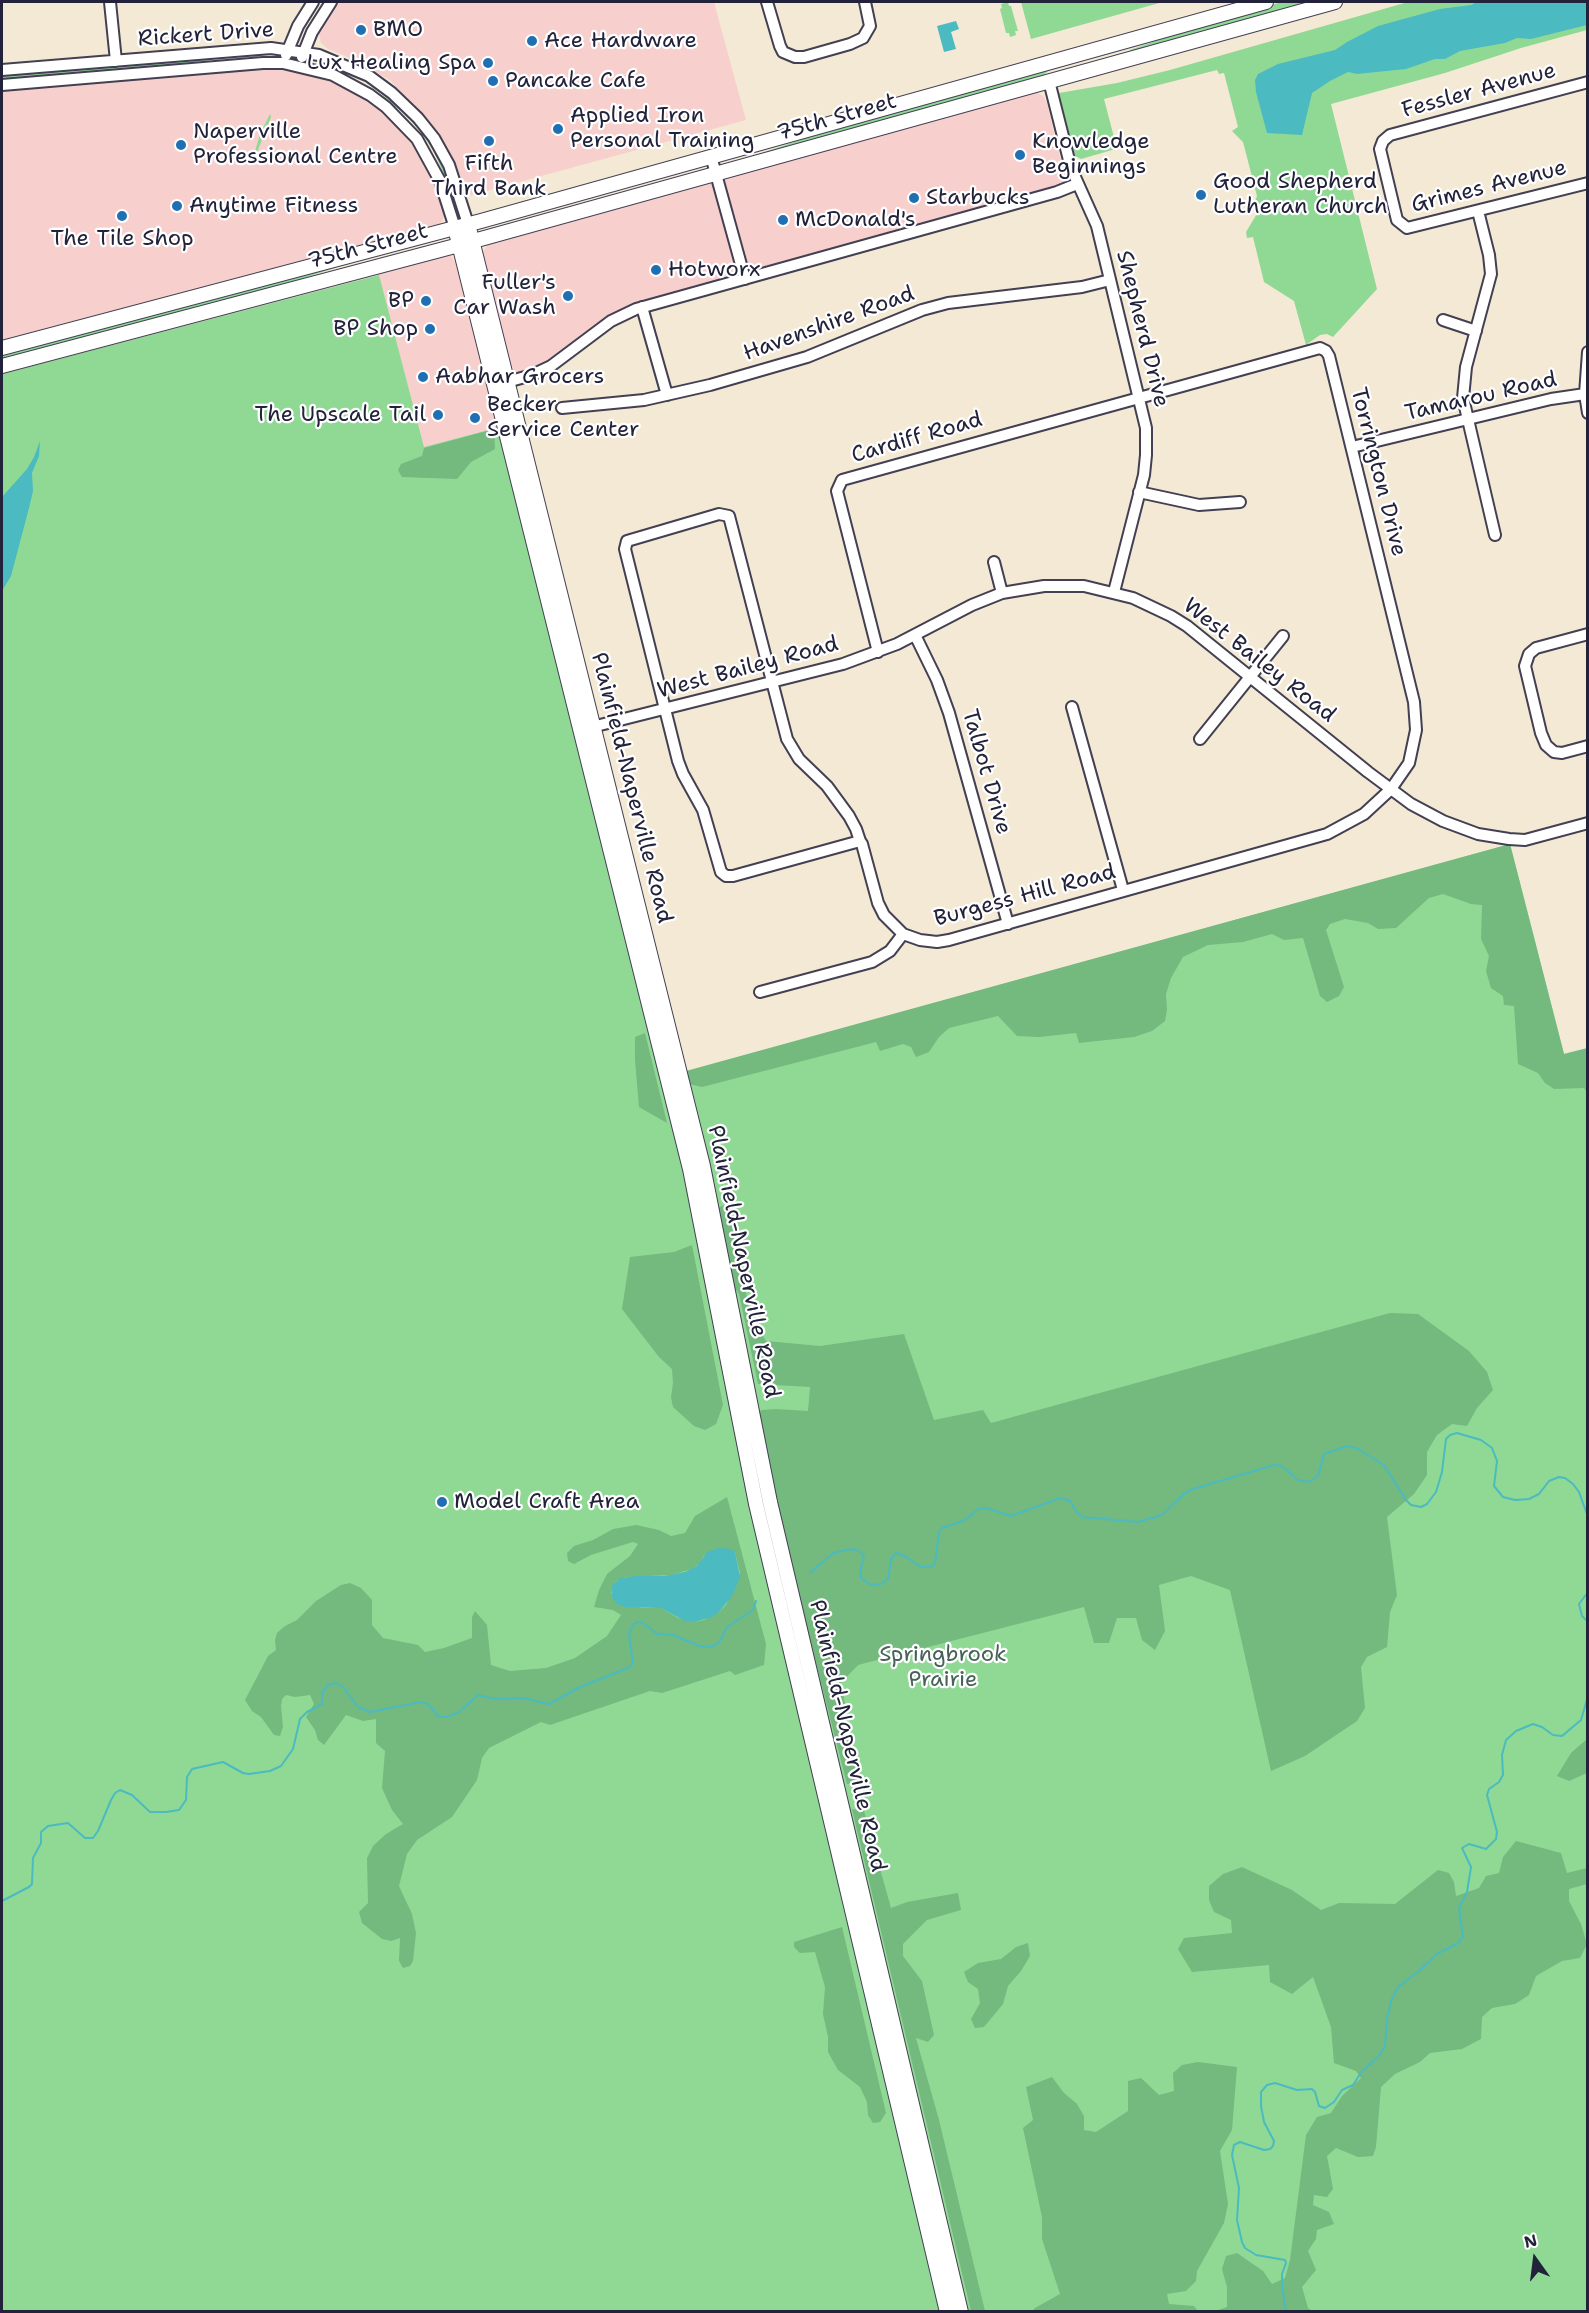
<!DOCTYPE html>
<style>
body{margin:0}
#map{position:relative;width:1589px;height:2313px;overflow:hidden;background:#f4e9d4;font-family:"Shantell Sans",sans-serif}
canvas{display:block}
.frame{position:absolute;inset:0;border:3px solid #22223b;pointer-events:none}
.north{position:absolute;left:1505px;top:2229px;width:60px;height:60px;-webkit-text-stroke:4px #fff;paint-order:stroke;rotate:346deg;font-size:16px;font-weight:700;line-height:24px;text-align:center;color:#22223b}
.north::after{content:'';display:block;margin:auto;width:21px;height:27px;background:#22223b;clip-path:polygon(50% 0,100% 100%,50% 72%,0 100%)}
</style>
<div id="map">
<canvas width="1589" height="2313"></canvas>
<div class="frame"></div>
<div class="north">N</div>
</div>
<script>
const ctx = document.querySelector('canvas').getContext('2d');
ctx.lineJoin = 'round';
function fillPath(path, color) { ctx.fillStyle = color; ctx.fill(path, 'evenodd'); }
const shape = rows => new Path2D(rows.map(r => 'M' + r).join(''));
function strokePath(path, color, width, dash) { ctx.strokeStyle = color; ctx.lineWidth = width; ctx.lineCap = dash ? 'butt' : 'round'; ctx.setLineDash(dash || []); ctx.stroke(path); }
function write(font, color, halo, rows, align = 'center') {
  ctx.font = font + ' "Shantell Sans",sans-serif'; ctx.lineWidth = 4.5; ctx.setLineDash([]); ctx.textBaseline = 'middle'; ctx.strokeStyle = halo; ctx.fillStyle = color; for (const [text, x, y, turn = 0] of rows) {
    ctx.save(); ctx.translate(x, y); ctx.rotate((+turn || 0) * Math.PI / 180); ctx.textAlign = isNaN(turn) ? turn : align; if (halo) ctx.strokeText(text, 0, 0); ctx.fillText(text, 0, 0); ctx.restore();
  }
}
fillPath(shape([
 [336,2,714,2,746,120,465,197,450,157,421,115,391,81,360,62,328,49,321,43,318,30],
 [278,68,305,72,348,87,389,116,424,158,436,181,443,203,444,216,442,222,435,228,394,236,2,340,2,89],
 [1036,92,1043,96,1047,103,1058,150,1070,187,636,308,562,358,511,380,482,253,489,243],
 [443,255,451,256,458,266,500,428,424,448,378,273]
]), '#f7d0ce');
fillPath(shape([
 [1008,2,1009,6,1011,6,1018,31,1015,31,1016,35,1010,37,1009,33,1006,33,1000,9,1002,8,1001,4],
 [1021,2,1163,2,1031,39],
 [1282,2,1317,2,1131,54,1130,50,1214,20],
 [1408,2,1587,2,1587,30,1521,48,1445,73,1331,104,1377,289,1333,337,1327,334,1320,335,1306,345,1294,301,1264,282,1253,237,1247,238,1246,232,1261,207,1255,201,1257,196,1243,142,1232,131,1238,127,1224,73,1219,74,1217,70,1104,99,1116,145,1120,144,1119,148,1081,159,1075,156,1059,93,1117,83,1170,70],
 [272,52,280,55,233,56,178,65,2,80,2,77,32,71],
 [311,62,346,74,402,107,434,148,447,172,456,201,433,150,420,131,402,111,358,83],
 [1050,69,1040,79,733,163,867,117],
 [270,114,271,117,256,155,253,158,260,134],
 [361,259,245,298,2,362,2,352],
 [379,275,424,447,500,427,677,1074,1510,844,1564,1054,1587,1048,1587,2311,2,2312,2,374]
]), '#90d995');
fillPath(shape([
 [494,429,495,449,471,462,457,479,402,477,398,470,401,464,422,456,424,448],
 [1510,844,1564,1054,1588,1048,1587,1092,1584,1088,1554,1089,1545,1083,1538,1073,1518,1064,1514,1006,1504,1005,1503,996,1491,988,1486,971,1489,956,1481,939,1482,905,1471,904,1443,894,1429,898,1396,928,1378,929,1368,923,1345,919,1330,924,1326,930,1344,987,1339,996,1327,1002,1320,996,1303,938,1284,940,1272,934,1243,942,1208,945,1183,957,1171,978,1166,994,1167,1010,1165,1021,1152,1031,1134,1037,1079,1043,1076,1033,1039,1037,1017,1036,998,1016,949,1028,939,1037,929,1052,916,1057,911,1047,903,1044,880,1051,876,1042,702,1087,689,1084,686,1071],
 [645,1033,667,1123,639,1107,635,1060,635,1037],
 [725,1205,735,1235,750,1314,766,1341,820,1346,904,1334,934,1420,983,1410,991,1423,1390,1313,1418,1314,1469,1351,1487,1372,1493,1390,1477,1408,1467,1426,1452,1424,1437,1435,1427,1452,1427,1475,1414,1494,1387,1517,1397,1595,1390,1612,1387,1647,1367,1657,1361,1667,1365,1708,1357,1721,1305,1756,1271,1771,1230,1590,1191,1576,1159,1585,1165,1631,1155,1650,1142,1640,1136,1618,1117,1618,1109,1643,1094,1643,1084,1607,858,1665,841,1683,860,1783,847,1784,785,1541,759,1414,761,1410,776,1409,808,1411,810,1387,758,1384,739,1294,731,1282,716,1208],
 [692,1245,723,1405,716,1424,705,1430,694,1426,673,1407,671,1397,673,1383,672,1369,659,1357,622,1309,630,1257,674,1252],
 [727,1497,766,1644,764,1665,735,1675,730,1671,662,1693,650,1691,550,1725,541,1722,489,1748,482,1758,477,1780,452,1817,417,1840,407,1854,399,1886,412,1914,416,1933,413,1961,410,1966,403,1968,399,1961,400,1938,391,1941,382,1939,362,1923,359,1912,368,1903,367,1858,373,1846,386,1834,403,1824,392,1810,382,1788,385,1751,376,1743,376,1719,363,1721,346,1715,324,1745,318,1740,315,1730,306,1717,314,1704,310,1695,295,1697,286,1695,282,1699,281,1706,283,1727,280,1736,274,1735,261,1717,252,1711,245,1700,268,1656,276,1650,275,1640,277,1633,285,1626,297,1620,316,1601,341,1585,350,1583,361,1588,372,1600,372,1625,383,1638,418,1645,425,1652,444,1648,472,1638,472,1617,475,1611,487,1625,491,1665,510,1671,546,1668,575,1658,607,1636,621,1615,613,1610,594,1607,599,1590,607,1574,630,1556,638,1544,633,1542,610,1549,591,1555,574,1564,568,1561,567,1553,574,1546,593,1540,613,1529,636,1525,659,1530,671,1536,685,1533,695,1516],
 [735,1552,740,1573,726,1605,719,1612,704,1620,694,1622,678,1618,661,1608,641,1608,611,1593,615,1582,625,1577,671,1575,692,1569,700,1563,704,1555],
 [1587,1739,1587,1773,1569,1781,1557,1776,1571,1753],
 [852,1809,864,1811,891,1908,907,1902,958,1893,961,1910,927,1920,903,1944,903,1956,922,1981,934,2035,928,2042,916,2038,939,2120,985,2311,971,2311],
 [1516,1841,1561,1853,1567,1873,1587,1868,1587,1884,1569,1889,1569,1901,1581,1924,1587,1944,1580,1958,1562,1961,1536,1976,1529,1995,1515,2004,1492,2008,1482,2017,1481,2039,1462,2049,1430,2053,1420,2062,1395,2074,1381,2087,1376,2147,1373,2156,1358,2157,1336,2148,1327,2156,1333,2189,1327,2197,1314,2195,1313,2205,1329,2212,1334,2224,1317,2230,1316,2239,1308,2251,1316,2270,1302,2287,1308,2308,1312,2311,1215,2311,1227,2307,1227,2287,1222,2269,1226,2256,1237,2253,1263,2271,1272,2284,1285,2278,1290,2260,1306,2135,1317,2117,1331,2113,1342,2096,1361,2078,1356,2071,1334,2063,1331,2027,1313,1977,1292,1994,1270,1982,1269,1965,1192,1972,1178,1949,1184,1938,1232,1933,1231,1920,1214,1912,1209,1900,1209,1886,1223,1874,1242,1867,1292,1890,1321,1910,1339,1903,1395,1904,1438,1870,1449,1873,1454,1882,1456,1896,1479,1888,1486,1876,1499,1873,1503,1857],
 [842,1927,886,2113,880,2122,873,2123,868,2115,867,2102,860,2087,838,2070,828,2052,828,2037,823,2014,825,1987,815,1952,800,1953,794,1947,794,1942],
 [1028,1943,1030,1956,1021,1971,1008,1986,1003,2004,984,2027,975,2028,971,2019,980,2003,978,1989,968,1982,964,1972,978,1963,1001,1959,1016,1947],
 [1198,2062,1237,2067,1232,2130,1220,2151,1228,2204,1224,2223,1197,2271,1196,2281,1186,2291,1167,2294,1169,2304,1194,2306,1198,2311,1032,2311,1035,2308,1060,2294,1042,2239,1042,2217,1023,2128,1033,2120,1026,2087,1052,2077,1064,2093,1077,2104,1084,2116,1084,2130,1096,2132,1128,2111,1128,2081,1141,2078,1159,2095,1174,2091,1173,2073,1182,2065]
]), '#74b97e');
fillPath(shape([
 [1477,2,1587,2,1587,25,1531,39,1517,38,1505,43,1460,51,1445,59,1435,59,1406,69,1357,74,1348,72,1330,81,1312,93,1302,135,1267,133,1256,92,1255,80,1258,74,1278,64,1335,50,1347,42,1378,26,1440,9,1471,5],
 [956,21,959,29,951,32,956,49,944,52,937,26],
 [40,441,39,456,32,473,33,491,29,508,11,576,2,591,2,497,27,469,34,457],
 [719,1548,732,1549,735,1552,740,1577,732,1596,719,1612,712,1617,694,1622,685,1621,661,1608,626,1607,617,1604,612,1597,612,1585,621,1578,635,1576,664,1576,685,1572,697,1566,707,1552]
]), '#4bbac1');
strokePath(shape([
 [810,1573,833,1553,851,1549,859,1551,864,1556,860,1572,861,1578,871,1585,881,1584,888,1579,891,1559,896,1553,905,1556,921,1567,932,1567,935,1563,939,1532,942,1528,965,1520,978,1509,987,1508,1011,1516,1060,1498,1070,1501,1077,1513,1083,1517,1138,1522,1162,1515,1185,1493,1193,1489,1274,1465,1282,1466,1298,1480,1309,1482,1318,1476,1324,1454,1347,1446,1356,1448,1384,1465,1406,1500,1411,1505,1421,1507,1427,1504,1436,1492,1442,1472,1446,1439,1450,1435,1457,1433,1481,1440,1492,1448,1497,1461,1494,1486,1503,1497,1515,1500,1529,1499,1539,1494,1549,1481,1559,1477,1565,1478,1573,1484,1579,1492,1588,1517],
 [1588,1592,1579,1604,1582,1616,1588,1622],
 [2,1901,29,1887,32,1884,33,1858,41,1843,41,1832,48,1826,68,1823,85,1838,93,1838,98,1831,111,1800,115,1793,120,1790,132,1795,150,1812,166,1812,179,1810,186,1800,187,1777,192,1769,223,1762,243,1773,249,1774,270,1771,281,1766,293,1749,300,1719,307,1712,322,1704,322,1692,328,1685,336,1683,343,1687,358,1707,370,1712,421,1702,428,1704,439,1717,446,1717,458,1713,478,1695,495,1699,524,1698,549,1704,578,1688,630,1667,633,1662,629,1635,632,1626,637,1622,642,1622,657,1634,673,1635,700,1646,713,1647,720,1641,727,1627,753,1610,756,1601],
 [1286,2312,1282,2286,1282,2274,1286,2263,1285,2260,1256,2255,1245,2248,1242,2242,1237,2220,1239,2188,1232,2155,1234,2145,1240,2142,1264,2150,1270,2149,1273,2146,1274,2141,1264,2122,1261,2106,1261,2092,1267,2085,1275,2083,1297,2090,1312,2089,1315,2092,1319,2106,1325,2108,1334,2102,1342,2090,1353,2085,1362,2071,1379,2056,1385,2046,1387,2019,1391,2001,1398,1987,1420,1970,1437,1954,1458,1943,1463,1937,1459,1908,1467,1892,1471,1867,1462,1848,1469,1844,1486,1849,1496,1839,1497,1832,1487,1795,1489,1789,1499,1782,1503,1775,1502,1755,1506,1740,1516,1731,1533,1724,1542,1727,1553,1735,1562,1736,1581,1720,1588,1696]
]), '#4bbac1', 2);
const minor = shape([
 [110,2,116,61],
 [767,2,780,46,783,52,795,57,804,57,850,44,863,38,870,26,865,2],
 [286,55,298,26,313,2],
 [302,57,312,32,331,2],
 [2,70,271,48,319,55,369,76,392,93,418,118,434,138,449,165,468,224],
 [1049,81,1071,168,1097,226,1146,428,1146,455,1144,475,1114,592],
 [1588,82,1390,135,1383,141,1380,149,1397,220,1407,228,1588,183],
 [2,85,263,63,283,63,333,75,370,95,386,107,417,139,440,181,455,228],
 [711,156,745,279],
 [1478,211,1489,255,1491,274,1466,367,1463,398,1495,535],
 [642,307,667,395],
 [1443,320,1476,331],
 [1588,352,1585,394,1588,413],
 [507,382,532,375,551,366,611,321,636,309,1057,192,1077,184],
 [562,408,644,400,710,385,807,357,922,310,948,303,1082,287,1110,280],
 [1352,447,1551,399,1585,394],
 [1139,492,1199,505,1240,502],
 [994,562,1002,593],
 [1588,634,1536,648,1529,654,1525,666,1541,733,1546,745,1554,752,1562,753,1588,746],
 [915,635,937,680,949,713,1008,924],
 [1072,707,1123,890],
 [588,728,843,664,897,644,972,605,1002,593,1044,586,1084,586,1133,598,1171,616,1187,626,1368,772,1411,804,1443,821,1478,834,1509,839,1525,840,1588,823],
 [1200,739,1283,636],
 [860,841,733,876,726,876,721,872,703,810,683,774,678,761,625,549,627,541,719,514,729,516,787,739,799,759,827,786,849,816,856,829,860,841,862,844,878,903,884,915,903,934,920,940,937,942,949,940,1327,834,1364,814,1391,789,1409,763,1416,730,1414,702,1329,356,1326,351,1320,348,842,480,837,491,878,652],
 [760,992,872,962,890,951,903,934]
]);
const major = shape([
 [468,224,703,1166,770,1502,961,2312],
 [455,228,690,1169,756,1504,947,2312],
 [2,348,481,221,1266,2],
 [2,366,459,245,1335,2]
]);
strokePath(minor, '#424052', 14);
strokePath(major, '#424052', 16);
strokePath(minor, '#fff', 10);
strokePath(major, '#fff', 14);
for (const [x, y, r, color] of [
 [361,30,6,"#1f6fb2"],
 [532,41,6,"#1f6fb2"],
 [488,63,6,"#1f6fb2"],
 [493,81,6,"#1f6fb2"],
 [558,129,6,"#1f6fb2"],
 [489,141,6,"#1f6fb2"],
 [181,145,6,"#1f6fb2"],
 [1020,155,6,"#1f6fb2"],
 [1201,195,6,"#1f6fb2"],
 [914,198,6,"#1f6fb2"],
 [177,206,6,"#1f6fb2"],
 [122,216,6,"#1f6fb2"],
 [783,220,6,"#1f6fb2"],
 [656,270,6,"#1f6fb2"],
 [568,296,6,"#1f6fb2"],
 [426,301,6,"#1f6fb2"],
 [430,329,6,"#1f6fb2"],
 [423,377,6,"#1f6fb2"],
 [438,415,6,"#1f6fb2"],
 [475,418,6,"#1f6fb2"],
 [442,1502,6,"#1f6fb2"]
]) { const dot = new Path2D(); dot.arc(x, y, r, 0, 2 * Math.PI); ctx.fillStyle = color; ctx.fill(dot); strokePath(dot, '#fff', 2); }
write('22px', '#22223b', '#fff', [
 ["BMO",373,30],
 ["Ace Hardware",544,41],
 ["Lux Healing Spa",476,63,"right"],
 ["Pancake Cafe",505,81],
 ["Applied Iron",570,116],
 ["Personal Training",570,141],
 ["Naperville",193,132],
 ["Professional Centre",193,157],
 ["Knowledge",1032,142],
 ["Beginnings",1032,167],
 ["Fifth",489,164,"center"],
 ["Third Bank",489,189,"center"],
 ["Good Shepherd",1213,182],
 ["Lutheran Church",1213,207],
 ["Starbucks",926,198],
 ["Anytime Fitness",189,206],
 ["McDonald's",795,220],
 ["The Tile Shop",122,239,"center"],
 ["Hotworx",668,270],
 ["Fuller's",556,283,"right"],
 ["Car Wash",556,308,"right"],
 ["BP",414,301,"right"],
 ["BP Shop",418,329,"right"],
 ["Aabhar Grocers",435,377],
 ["Becker",487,405],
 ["Service Center",487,430],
 ["The Upscale Tail",426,415,"right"],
 ["Model Craft Area",454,1502]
], 'left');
write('22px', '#22223b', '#fff', [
 ["Rickert Drive",206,35,-4],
 ["Fessler Avenue",1479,91,-15],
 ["75th Street",837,118,-16],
 ["Grimes Avenue",1489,187,-14],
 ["75th Street",368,247,-15],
 ["Havenshire Road",829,324,-20],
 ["Shepherd Drive",1142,329,76],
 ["Tamarou Road",1481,397,-13],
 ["Cardiff Road",917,438,-16],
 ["Torrington Drive",1378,472,76],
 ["West Bailey Road",1259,661,38],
 ["West Bailey Road",748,668,-15],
 ["Talbot Drive",986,772,74],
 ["Plainfield-Naperville Road",631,788,76],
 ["Burgess Hill Road",1025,896,-15],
 ["Plainfield-Naperville Road",743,1262,78],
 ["Plainfield-Naperville Road",847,1736,77]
]);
write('22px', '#48625a', '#fff', [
 ["Springbrook",943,1655],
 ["Prairie",943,1680]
]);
</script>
